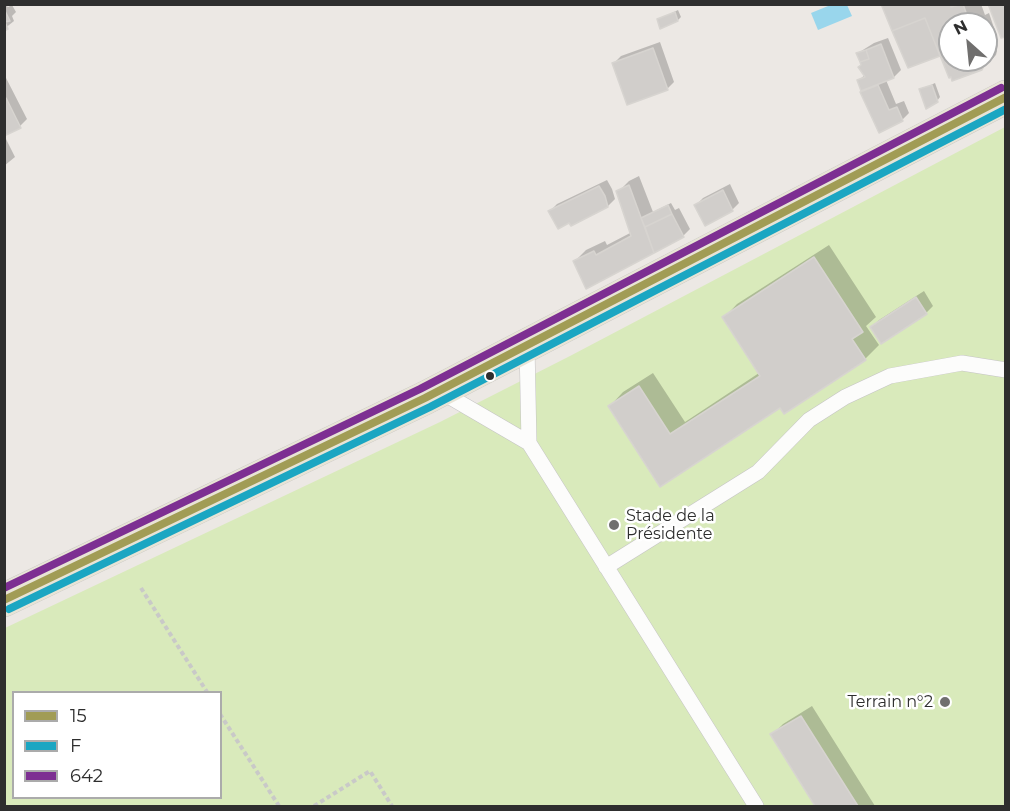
<!DOCTYPE html>
<meta charset="utf-8">
<style>
body{margin:0}
#map{position:relative;width:1010px;height:811px;overflow:hidden;background:#ece8e4;font-family:Montserrat,sans-serif}
canvas{display:block}
.frame{position:absolute;inset:0;border:6px solid #2e2e2e;pointer-events:none}
.legend{position:absolute;left:12px;top:691px;width:210px;height:108px;box-sizing:border-box;background:#fff;border:2px solid #ababab;margin:0;padding:8px 10px;list-style:none;font-size:18px;color:#2e2e2e}
.legend li{display:flex;align-items:center;gap:12px;height:30px}
.legend b{width:30px;border:2px solid #ababab}
.north{position:absolute;left:938px;top:12px;width:60px;height:60px;box-sizing:border-box;background:#fff;border:2px solid #ababab;border-radius:50%;rotate:333deg;font-size:16px;font-weight:700;line-height:24px;text-align:center;color:#2e2e2e}
.north::after{content:'';display:block;margin:auto;width:21px;height:27px;background:#706f6e;clip-path:polygon(50% 0,100% 100%,50% 72%,0 100%)}
</style>
<div id="map">
<canvas width="1010" height="811"></canvas>
<div class="frame"></div>
<ul class="legend">
<li><b style="height:8px;background:#a19c55"></b>15</li>
<li><b style="height:8px;background:#1ba6c2"></b>F</li>
<li><b style="height:8px;background:#7d2f92"></b>642</li>
</ul>
<div class="north">N</div>
</div>
<script>
const ctx = document.querySelector('canvas').getContext('2d');
ctx.lineJoin = 'round';
function fillPath(path, color) { ctx.fillStyle = color; ctx.fill(path, 'evenodd'); }
const shape = rows => new Path2D(rows.map(r => 'M' + r).join(''));
function strokePath(path, color, width, dash) { ctx.strokeStyle = color; ctx.lineWidth = width; ctx.lineCap = dash ? 'butt' : 'round'; ctx.setLineDash(dash || []); ctx.stroke(path); }
function write(font, color, halo, rows, align = 'center') {
  ctx.font = font + ' Montserrat,sans-serif'; ctx.lineWidth = 5; ctx.setLineDash([]); ctx.textBaseline = 'middle'; ctx.strokeStyle = halo; ctx.fillStyle = color; for (const [text, x, y, turn = 0] of rows) {
    ctx.save(); ctx.translate(x, y); ctx.rotate((+turn || 0) * Math.PI / 180); ctx.textAlign = isNaN(turn) ? turn : align; if (halo) ctx.strokeText(text, 0, 0); ctx.fillText(text, 0, 0); ctx.restore();
  }
}
fillPath(shape([
 [1005,127,1005,806,5,806,5,628,440,422,570,356],
 [14,692,220,692,220,798,14,798]
]), '#d9eabb');
fillPath(shape([
 [833,4,847,5,852,16,818,30,811,13]
]), '#99d6ec');
fillPath(shape([
 [4,4,8,7,12,5,16,12,12,16,14,21,4,29],
 [883,4,981,4,985,15,989,13,994,28,990,32,997,51,996,55,982,69,953,79,941,54,939,55],
 [950,24,986,24,986,60,950,60],
 [678,10,681,17,678,20,658,20],
 [888,38,901,70,894,77,886,80,896,104,904,101,909,113,902,120,861,92,863,91,859,80,866,74,858,53,874,43],
 [660,42,674,82,667,89,614,63,621,56],
 [4,74,27,119,20,126,4,134],
 [935,83,940,97,937,101,920,90],
 [4,135,15,157,4,166],
 [639,176,653,212,671,203,675,210,679,208,690,229,683,236,587,287,575,261,586,250,605,241,607,245,632,232,618,192,629,181],
 [607,180,612,189,615,199,608,206,550,211,557,204],
 [730,184,739,203,732,210,706,224,696,205,703,198],
 [829,245,876,317,866,326,879,345,865,359,780,406,661,485,610,406,623,392,653,373,685,422,759,373,724,318,737,304],
 [924,291,933,306,926,313,872,327,879,320],
 [812,706,875,806,817,806,772,735,783,724]
]), '#0003');
const building = shape([
 [881,4,950,4,951,7,963,4,970,24,950,24,950,60,982,60,984,66,982,70,952,81,951,77,949,78,925,18,892,31,881,4],
 [988,4,1006,4,1006,37,1001,38,988,4],
 [5,11,10,21,5,22,8,29,4,31,5,11],
 [675,12,678,21,660,29,657,19,675,12],
 [925,18,940,56,908,68,892,31,925,18],
 [881,44,894,78,861,91,857,80,865,77,858,67,861,65,860,62,869,59,866,50,881,44],
 [653,48,668,90,627,105,612,63,653,48],
 [866,50,869,59,860,62,856,53,866,50],
 [878,85,889,110,897,107,903,121,879,133,860,92,878,85],
 [932,85,938,102,926,109,919,89,932,85],
 [6,98,21,128,4,136,4,99,6,98],
 [629,185,654,253,586,289,573,261,594,251,596,255,631,236,616,191,629,185],
 [599,186,605,196,608,207,571,226,569,223,558,229,548,211,599,186],
 [723,190,733,211,705,226,694,205,723,190],
 [668,205,672,214,645,227,641,218,668,205],
 [672,214,684,237,654,253,645,227,672,214],
 [814,257,863,332,852,339,866,360,784,414,780,408,660,487,608,406,639,386,670,434,760,376,722,317,814,257],
 [916,297,927,314,881,344,870,327,916,297],
 [801,716,858,806,815,806,770,734,801,716]
]);
fillPath(building, '#d1cecb');
strokePath(building, '#d7d4d0', 1.5);
const service = shape([
 [438,390,529,443,527,345],
 [529,443,756,806],
 [606,567,758,472,809,420,845,397,890,376,962,363,1006,370]
]);
const primary = shape([
 [4,600,425,398,1006,97]
]);
strokePath(service, '#c5c4c5', 16);
strokePath(primary, '#c6c5c4', 34);
strokePath(shape([
 [141,588,207,692],
 [220,714,279,806],
 [314,806,370,771,392,806]
]), '#c9c9c8', 4, [4.5, 3]);
strokePath(service, '#fcfcfb', 15);
strokePath(primary, '#e8e4d6', 33);
strokePath(shape([
 [4,600,425,398,1006,97]
]), '#a19c55', 8);
strokePath(shape([
 [9,609,430,407,1006,109]
]), '#1ba6c2', 8);
strokePath(shape([
 [4,588,420,389,1001,88]
]), '#7d2f92', 8);
for (const [x, y, r, color] of [
 [490,376,5,"#2e2e2e"],
 [614,525,6,"#706f6e"],
 [945,702,6,"#706f6e"]
]) { const dot = new Path2D(); dot.arc(x, y, r, 0, 2 * Math.PI); ctx.fillStyle = color; ctx.fill(dot); strokePath(dot, '#fff', 2); }
write('16px', '#2e2e2e', '#fff', [
 ["Stade de la",626,516],
 ["Présidente",626,534],
 ["Terrain n°2",933,702,"right"]
], 'left');
</script>
